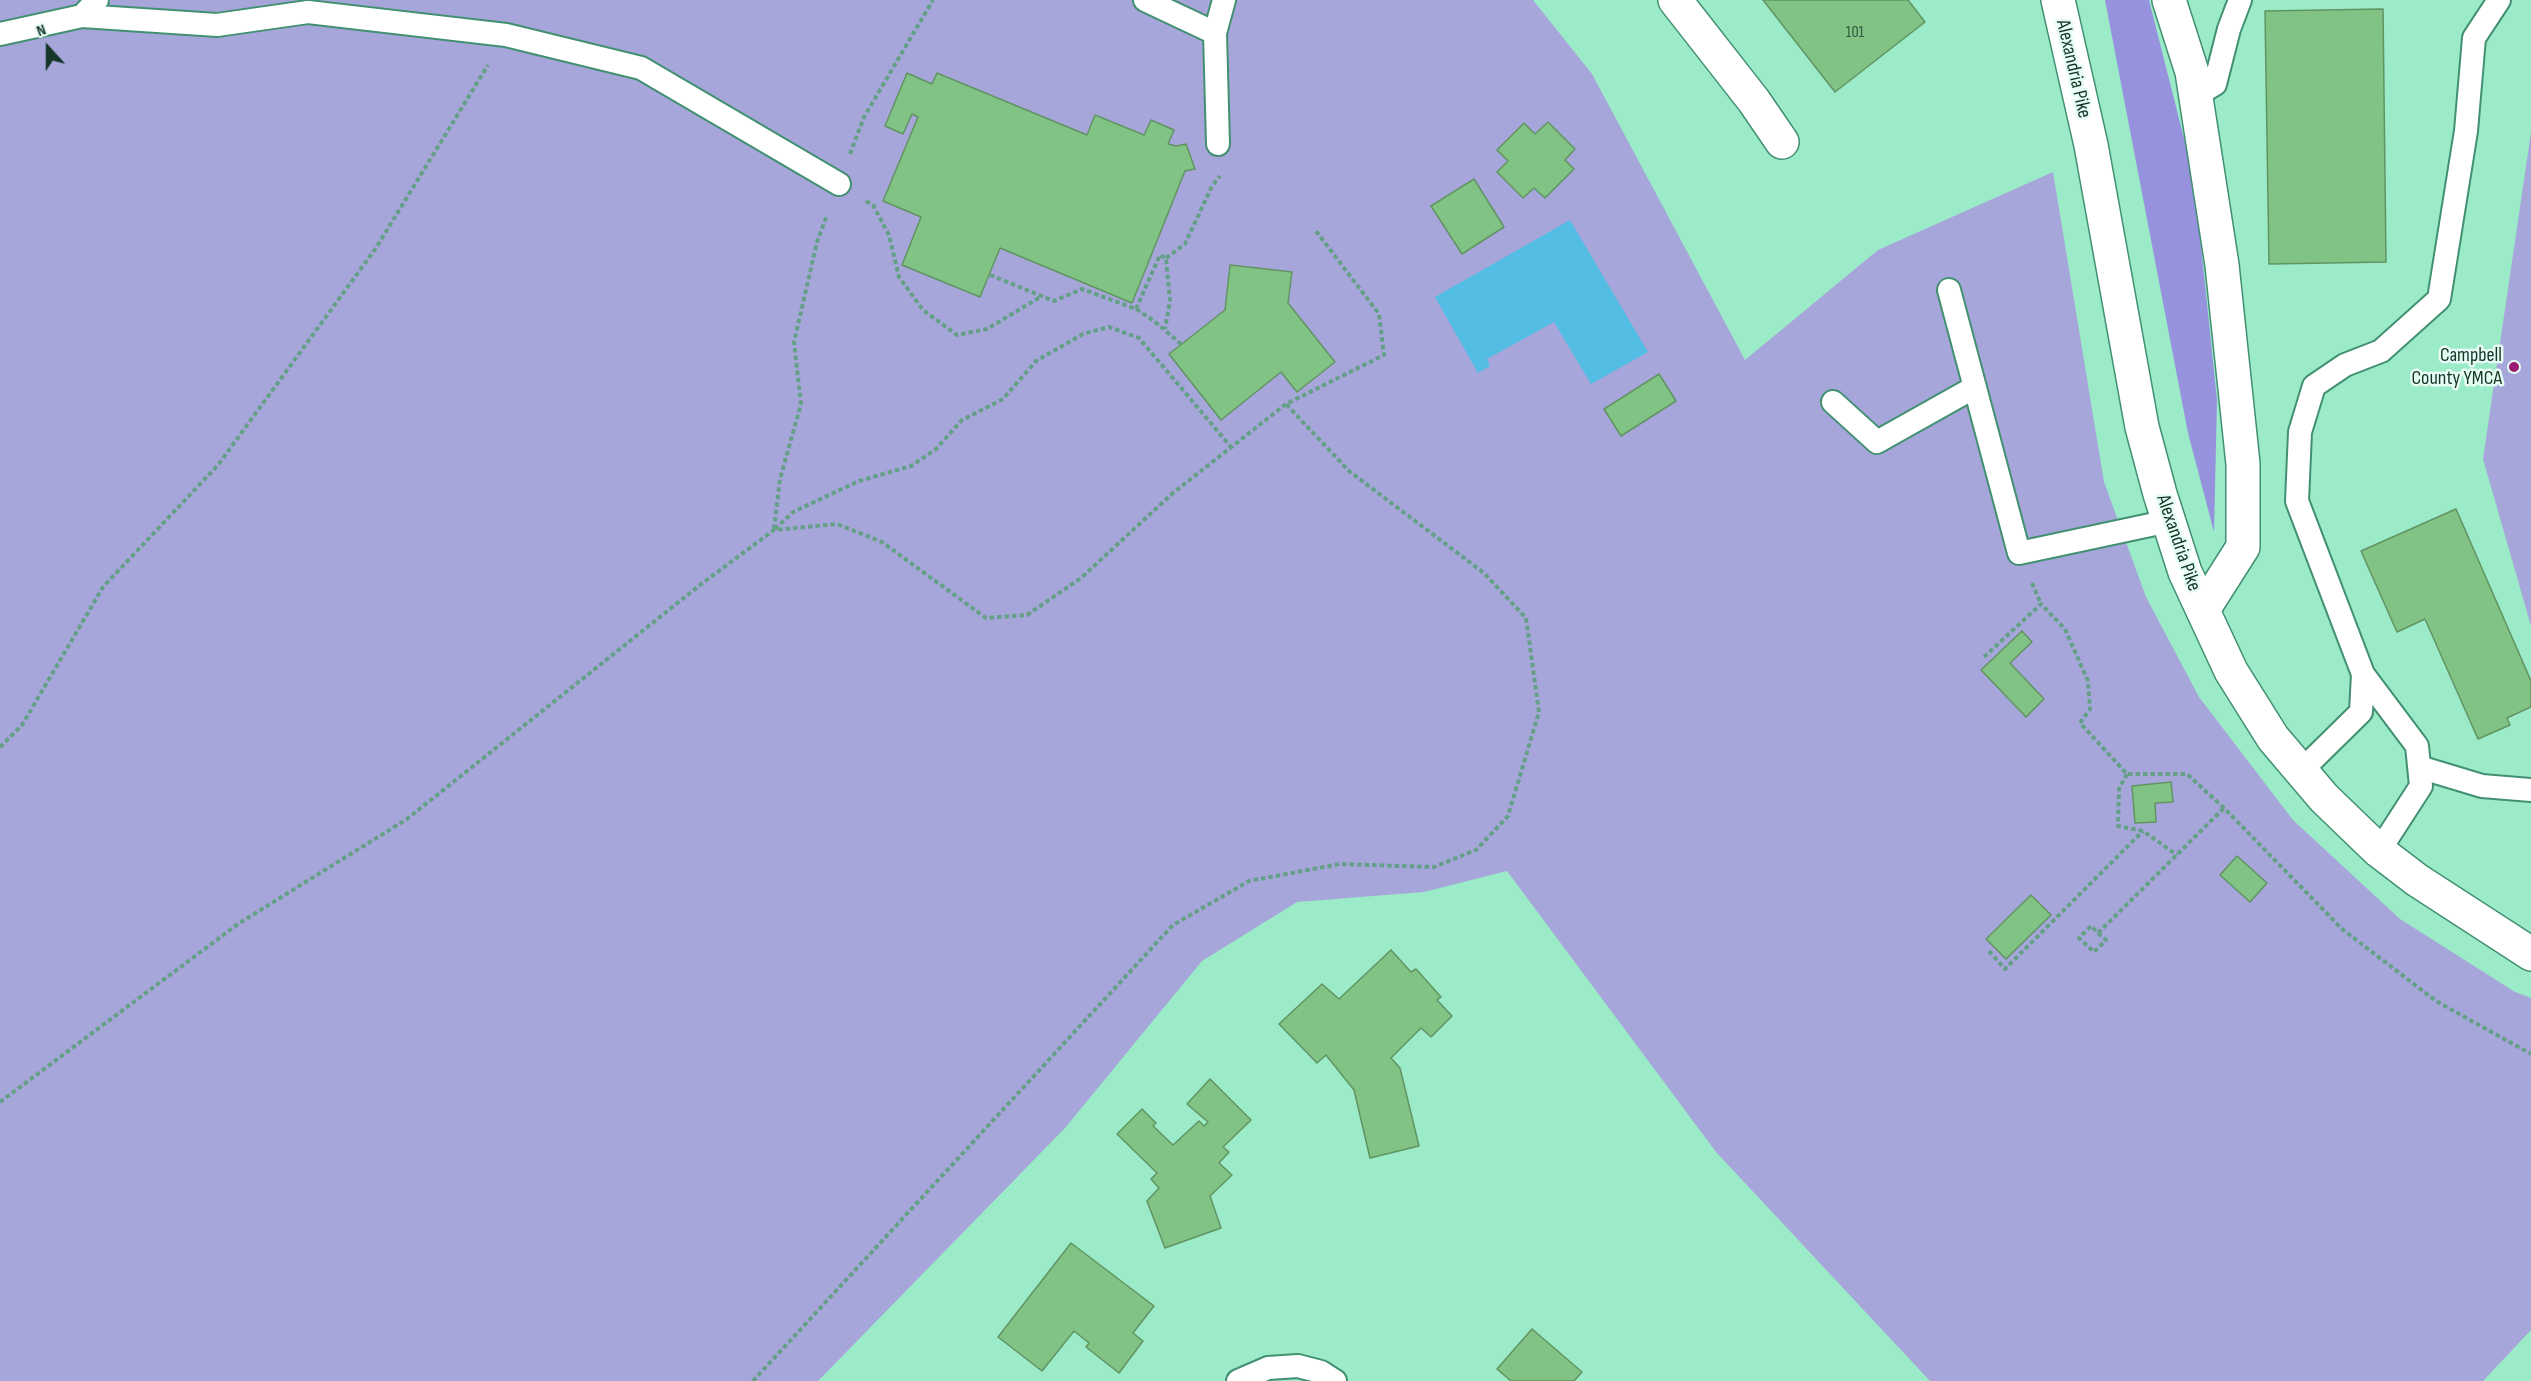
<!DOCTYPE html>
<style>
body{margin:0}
#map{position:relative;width:2531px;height:1381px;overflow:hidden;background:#9beac8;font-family:"Sofia Sans Condensed",sans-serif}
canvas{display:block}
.north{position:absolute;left:18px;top:18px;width:60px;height:60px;-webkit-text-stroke:4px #e7fdf3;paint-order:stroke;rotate:339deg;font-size:16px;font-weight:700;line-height:24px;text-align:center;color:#143528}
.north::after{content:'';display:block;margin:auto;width:21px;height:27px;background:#143528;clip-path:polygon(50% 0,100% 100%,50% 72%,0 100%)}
</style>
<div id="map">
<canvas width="2531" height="1381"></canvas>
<div class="north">N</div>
</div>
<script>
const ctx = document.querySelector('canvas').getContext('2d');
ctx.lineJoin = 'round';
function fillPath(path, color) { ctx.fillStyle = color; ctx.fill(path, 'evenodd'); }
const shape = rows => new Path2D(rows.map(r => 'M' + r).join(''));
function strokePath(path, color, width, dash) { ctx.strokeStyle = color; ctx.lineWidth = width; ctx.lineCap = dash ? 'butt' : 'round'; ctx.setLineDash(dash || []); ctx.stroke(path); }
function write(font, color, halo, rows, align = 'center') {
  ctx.font = font + ' "Sofia Sans Condensed",sans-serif'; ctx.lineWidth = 5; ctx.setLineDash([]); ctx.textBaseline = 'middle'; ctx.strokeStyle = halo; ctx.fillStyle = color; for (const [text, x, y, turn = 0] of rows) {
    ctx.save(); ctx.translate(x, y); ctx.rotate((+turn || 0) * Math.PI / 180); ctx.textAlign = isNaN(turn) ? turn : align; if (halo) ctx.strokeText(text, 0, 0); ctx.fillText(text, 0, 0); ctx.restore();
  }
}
fillPath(shape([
 [0,0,1533,0,1592,74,1745,360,1878,250,2053,172,2104,482,2146,597,2199,697,2293,820,2400,919,2515,992,2531,998,2531,1330,2483,1381,1930,1381,1716,1152,1507,871,1424,892,1297,902,1202,961,1065,1128,818,1381,0,1381],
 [2531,132,2531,626,2483,459]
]), '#a7a6da');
fillPath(shape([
 [2105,0,2149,0,2194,178,2217,400,2214,532,2188,433]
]), '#9692de');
fillPath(shape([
 [1570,220,1648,352,1591,384,1554,322,1487,359,1490,366,1478,373,1435,297]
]), '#53bde4');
const building = shape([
 [1763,0,1908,0,1925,22,1835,92,1763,0],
 [2383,9,2386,262,2269,264,2265,11,2383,9],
 [907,73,932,84,937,73,1087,135,1095,115,1144,135,1151,120,1174,130,1168,144,1176,146,1186,144,1195,169,1185,171,1132,303,1000,248,980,297,902,265,921,217,883,201,918,117,912,114,903,134,885,126,907,73],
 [1548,122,1575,149,1565,160,1574,169,1545,198,1534,188,1523,198,1497,172,1508,161,1497,150,1524,123,1535,134,1548,122],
 [1474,179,1504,227,1462,254,1431,206,1474,179],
 [1230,265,1292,272,1288,303,1335,362,1297,392,1281,372,1221,420,1169,354,1225,310,1230,265],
 [1659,374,1676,401,1621,436,1604,409,1659,374],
 [2456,509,2531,681,2531,707,2507,718,2510,725,2478,739,2425,619,2397,632,2361,551,2456,509],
 [2022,631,2032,642,2010,663,2044,699,2026,717,1981,670,2022,631],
 [2171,782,2173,802,2155,803,2156,822,2135,823,2132,786,2171,782],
 [2237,856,2267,883,2250,902,2220,875,2237,856],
 [2031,895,2051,915,2006,959,1986,939,2031,895],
 [1391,950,1411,972,1416,969,1441,997,1437,1000,1452,1016,1431,1037,1421,1028,1391,1058,1400,1068,1419,1146,1370,1158,1354,1090,1326,1055,1317,1063,1279,1024,1322,984,1339,999,1391,950],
 [1210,1079,1251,1120,1223,1147,1229,1152,1219,1163,1232,1175,1210,1196,1221,1228,1165,1248,1147,1201,1159,1188,1151,1179,1157,1173,1117,1134,1142,1109,1156,1123,1153,1126,1173,1145,1199,1121,1204,1126,1208,1122,1187,1104,1210,1079],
 [1071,1243,1154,1306,1133,1333,1143,1341,1119,1373,1086,1347,1089,1343,1074,1331,1042,1371,998,1337,1071,1243],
 [1532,1329,1582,1372,1574,1381,1511,1381,1497,1369,1532,1329]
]);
fillPath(building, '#81c384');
strokePath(building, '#619463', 1.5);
const lane = shape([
 [1145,0,1215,33],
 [82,16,217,25,308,12,506,35,641,68,839,184],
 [0,34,82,16,97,0],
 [2195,96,2215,84,2229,29,2240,0],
 [1218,144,1215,33,1224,0],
 [1949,290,2019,553,2169,521],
 [1833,402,1877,442,1975,387],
 [2363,674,2417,746,2421,786,2379,851],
 [2419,767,2482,786,2531,790],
 [2301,771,2361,712,2363,674,2297,501,2300,432,2314,386,2345,365,2381,351,2439,299,2466,131,2474,38,2499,0],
 [1238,1381,1268,1368,1298,1366,1321,1372,1335,1381]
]);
const street = shape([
 [1675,0,1754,101,1782,142],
 [2169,0,2192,72,2222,265,2243,464,2243,547,2203,610]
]);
const primary = shape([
 [2058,0,2091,145,2142,427,2160,494,2185,572,2231,671,2273,738,2324,798,2379,851,2417,880,2531,954]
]);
strokePath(lane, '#429072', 26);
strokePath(street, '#429072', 36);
strokePath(primary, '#429072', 36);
strokePath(shape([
 [850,154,864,117,933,0],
 [866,201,873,205,889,235,899,277,923,310,957,335,987,329,1042,296],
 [1166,258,1185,244,1212,186,1220,176],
 [990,275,1054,301,1082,289,1136,309,1154,321,1181,344],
 [1136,309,1160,255,1166,258,1170,301,1165,329],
 [774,529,780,479,801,404,794,342,817,242,827,215],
 [775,529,793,512,859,481,911,466,936,449,962,420,1003,399,1036,361,1083,334,1109,327,1139,338,1231,447],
 [2032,583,2041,604],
 [1984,657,2041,604,2065,629,2088,681,2090,709,2080,723,2127,774,2187,774,2224,808,2342,929,2436,1001,2531,1054],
 [0,747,22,725,103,587,218,465,376,248,488,65],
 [2127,774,2119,789,2118,826,2143,831,2177,855],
 [2098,933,2106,940,2094,952,2079,938,2091,926,2098,933,2224,808],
 [1989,951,2005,969,2143,831],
 [0,1102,238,924,407,819,700,585,774,530,837,524,882,542,986,618,1027,615,1081,578,1173,493,1286,404,1384,355,1379,314,1316,231],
 [753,1381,1173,925,1249,881,1340,864,1434,867,1476,850,1508,816,1539,712,1526,618,1484,573,1349,471,1286,404]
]), '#64a087', 4, [4.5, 3]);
strokePath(lane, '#fff', 22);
strokePath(street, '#fff', 33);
strokePath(primary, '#fff', 33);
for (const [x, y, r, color] of [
 [2514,367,6,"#9b1b71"]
]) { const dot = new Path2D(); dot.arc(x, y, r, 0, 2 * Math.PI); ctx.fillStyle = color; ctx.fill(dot); strokePath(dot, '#e7fdf3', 2); }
write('16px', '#2f583f', null, [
 ["101",1855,33]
]);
write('20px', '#143528', '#e7fdf3', [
 ["Alexandria Pike",2073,69,77],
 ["Alexandria Pike",2178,543,71]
]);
write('20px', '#143528', '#e7fdf3', [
 ["Campbell",2502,356],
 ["County YMCA",2502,379]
], 'right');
</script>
